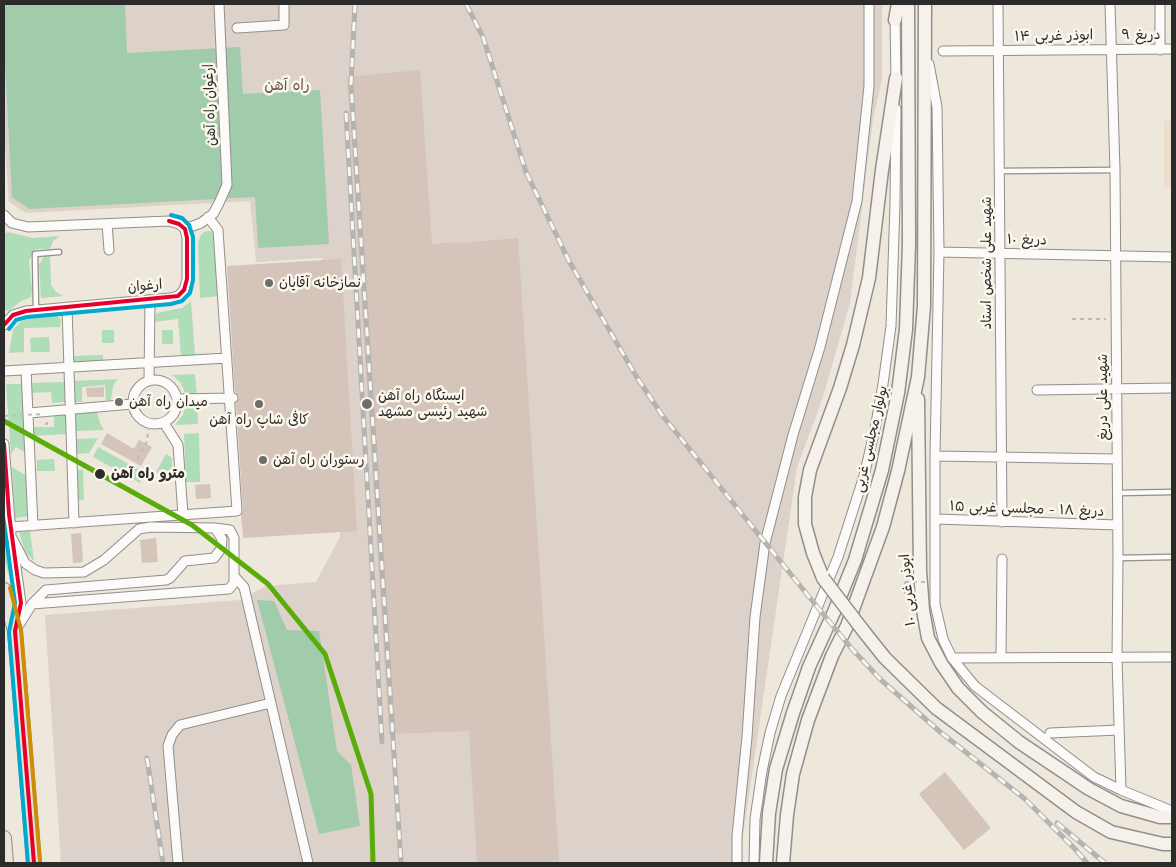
<!DOCTYPE html>
<meta charset="utf-8">
<style>
body{margin:0}
#map{position:relative;width:1176px;height:867px;overflow:hidden;background:#ede7dc;font-family:"Comic Neue",sans-serif}
canvas{display:block}
.frame{position:absolute;inset:0;border:5px solid #2b2b2b;pointer-events:none}
</style>
<div id="map">
<canvas width="1176" height="867"></canvas>
<div class="frame"></div>
</div>
<script>
const ctx = document.querySelector('canvas').getContext('2d');
ctx.lineJoin = 'round';
function fillPath(path, color) { ctx.fillStyle = color; ctx.fill(path, 'evenodd'); }
const shape = rows => new Path2D(rows.map(r => 'M' + r).join(''));
function strokePath(path, color, width, dash) { ctx.strokeStyle = color; ctx.lineWidth = width; ctx.lineCap = dash ? 'butt' : 'round'; ctx.setLineDash(dash || []); ctx.stroke(path); }
function write(font, color, halo, rows, align = 'center') {
  ctx.font = font + ' "Comic Neue","Playpen Sans Arabic",sans-serif'; ctx.lineWidth = 5; ctx.setLineDash([]); ctx.textBaseline = 'middle'; ctx.strokeStyle = halo; ctx.fillStyle = color; for (const [text, x, y, turn = 0] of rows) {
    ctx.save(); ctx.translate(x, y); ctx.rotate((+turn || 0) * Math.PI / 180); ctx.textAlign = isNaN(turn) ? turn : align; if (halo) ctx.strokeText(text, 0, 0); ctx.fillText(text, 0, 0); ctx.restore();
  }
}
fillPath(shape([
 [1164,121,1172,121,1172,186,1164,186]
]), '#efddcb');
fillPath(shape([
 [4,4,882,4,882,79,873,119,850,303,822,400,797,467,740,856,743,863,61,863,45,615,240,600,266,586,316,582,340,537,322,258,256,262,250,201,26,213,9,202,4,130]
]), '#dcd2c9');
fillPath(shape([
 [209,231,215,231,219,296,200,298,198,243,201,235,204,232],
 [8,232,33,238,60,236,53,241,50,249,39,249,34,251,29,261,32,290,31,297,21,301,8,311,4,310,4,234],
 [50,255,51,285,56,292,63,296,41,298,39,265,44,256],
 [191,301,195,355,181,355,178,319,153,322,157,313,182,308],
 [54,314,61,319,60,327,24,328,24,352,9,353,13,330,19,323,35,315],
 [102,330,114,330,114,343,102,343],
 [162,330,173,330,173,344,162,344],
 [49,337,50,352,31,352,30,338],
 [103,355,103,361,73,362,73,356],
 [195,374,197,395,186,395,181,383,172,375],
 [118,379,113,386,111,400,106,400,105,385,82,387,82,402,75,402,75,381],
 [64,382,65,402,52,403,51,392,29,393,28,383],
 [6,384,23,384,26,453,16,447,11,454],
 [186,403,197,403,198,424,175,425,183,415],
 [97,412,100,423,104,430,76,431,75,414],
 [66,414,66,434,32,436,32,427,54,427,54,415],
 [199,433,200,482,186,482,184,434],
 [98,438,89,453,77,454,76,439],
 [98,447,145,473,140,483,93,457],
 [166,454,172,458,172,481,156,472],
 [54,459,55,471,37,471,37,460],
 [12,467,27,476,29,516,15,518],
 [78,470,83,470,84,500,78,500],
 [4,517,16,598,4,559],
 [30,531,34,561,25,552,19,532]
]), '#aeddb8');
fillPath(shape([
 [4,4,125,4,127,53,240,47,243,94,320,90,329,244,258,248,255,197,29,209,12,197,4,46],
 [257,600,274,601,287,630,319,631,337,751,351,765,360,826,319,834]
]), '#a1ccab');
fillPath(shape([
 [420,70,432,244,461,242,462,243,518,238,559,863,477,863,469,731,389,734,347,77],
 [341,259,357,531,243,538,241,515,243,511,236,403,239,397,235,392,227,266],
 [104,387,104,397,87,397,86,388],
 [107,433,134,449,139,440,152,447,141,466,101,444],
 [210,484,211,498,196,499,195,485],
 [81,533,83,562,73,563,71,534],
 [156,538,158,562,142,563,140,540],
 [945,772,991,828,964,850,919,794]
]), '#d4c4ba');
const lane = shape([
 [1000,171,1115,170],
 [36,309,35,254,59,252],
 [1118,493,1172,492],
 [1119,558,1172,557]
]);
const street = shape([
 [998,4,1002,522],
 [1110,4,1115,170,1118,558,1117,658,1121,790],
 [895,14,896,83],
 [237,28,284,25,284,4],
 [1160,50,1160,4],
 [943,51,1172,49],
 [929,64,937,107,939,252,935,456,935,604,943,639,952,658,975,686,1094,777,1121,790,1172,811],
 [4,215,12,223,28,227,169,221,179,224,185,229],
 [107,224,109,250],
 [185,229,201,223,213,214,219,203,227,185,219,4],
 [939,252,1172,257],
 [67,307,74,523],
 [4,325,13,315,26,311,170,298,178,296,184,290,187,279,187,238,185,229],
 [26,370,33,526],
 [4,371,227,358],
 '133 402a22 22 0 1 1 44 0a22 22 0 1 1-44 0Z',
 [149,380,150,300],
 [1037,390,1172,388],
 [177,399,233,398],
 [29,413,132,404],
 [164,423,178,445,183,515],
 [4,444,11,533],
 [935,456,1117,459],
 [935,519,1118,525],
 [10,527,237,511,218,230,208,217],
 [12,538,25,563,35,570,44,573,84,572,104,560,139,529,151,527,215,528,222,539,221,549,214,558,185,561,170,578,166,580,46,590,32,604],
 [13,545,21,603,17,624],
 [234,576,244,587,308,863],
 [15,631,32,604,229,589,234,583,234,538,230,530,215,528],
 [952,658,1172,657],
 [1001,658,1002,559],
 [1050,733,1119,730],
 [178,863,168,746,172,735,180,725,271,703],
 [737,863,737,836,747,737,755,617,765,543,793,435,820,347,857,201,869,86,869,4],
 [754,863,755,819,762,771,770,733,781,696,838,557,864,476,875,429,883,384,891,326,895,204,896,109]
]);
const secondary = shape([
 [895,20,898,4],
 [918,399,920,571,923,610,928,638,941,663,958,688,982,712,1019,742,1089,789,1121,806,1160,817,1172,817],
 [823,578,813,553,805,524,805,497,810,470,840,388,853,345,869,278,882,170,896,78],
 [865,633,885,658,936,708,1076,812,1111,832,1163,844,1172,844],
 [766,863,769,813,776,769,793,713,809,667,834,612,855,560,882,470,898,393,906,329,909,244,908,4],
 [783,863,787,815,793,774,808,720,832,656,847,626,883,527,898,471,918,377,924,306,925,4]
]);
const primary = shape([
 [4,590,15,631,34,863],
 [4,838,6,863]
]);
strokePath(lane, '#928f8a', 7);
strokePath(street, '#928f8a', 11);
strokePath(secondary, '#928f8a', 15);
strokePath(primary, '#928f8a', 16);
strokePath(shape([
 [1072,319,1106,319],
 [45,424,47,424,47,421],
 [137,459,146,444,150,424],
 [905,582,905,596]
]), '#bdbcbb', 2, [4, 4]);
strokePath(lane, '#fcfbfa', 4.5);
strokePath(street, '#fcfbfa', 9);
strokePath(secondary, '#f6f1eb', 12);
strokePath(primary, '#eae3d7', 14);
const rail = shape([
 [355,4,351,84,401,863],
 [466,4,483,37,526,172,569,261,636,376,662,415,810,598,852,649,880,679,939,731,1025,799,1075,849,1087,863],
 [346,113,382,742],
 [147,758,163,863],
 [1057,823,1105,863]
]);
strokePath(rail, '#b4b3b2', 5);
strokePath(rail, '#fbf7ec', 3, [9]);
const secondaryBridge = shape([
 [823,578,865,633]
]);
strokePath(secondaryBridge, '#928f8a', 15, []);
strokePath(shape([
 [4,416,44,414],
 [905,582,930,582]
]), '#bdbcbb', 2, [4, 4]);
strokePath(secondaryBridge, '#f6f1eb', 12);
strokePath(shape([
 [4,325,13,315,26,311,178,296,184,290,187,279,187,238,185,229,179,224,169,221],
 [4,444,9,514,21,603,15,631,34,863]
]), '#e4002b', 4);
strokePath(shape([
 [9,329,16,320,27,317,171,304,182,301,190,293,193,280,193,237,189,225,182,218,171,215],
 [4,522,15,603,9,632,28,863]
]), '#00a9ce', 4);
strokePath(shape([
 [10,588,21,630,40,862]
]), '#ce8d09', 4);
strokePath(shape([
 [4,421,192,525,268,584,325,654,371,794,373,863]
]), '#5aac09', 5);
for (const [x, y, r, color] of [
 [269,283,5,"#6f6d69"],
 [119,402,5,"#6f6d69"],
 [259,404,5,"#6f6d69"],
 [367,404,6,"#6f6d69"],
 [263,460,5,"#6f6d69"],
 [100,474,6,"#2b2b2b"]
]) { const dot = new Path2D(); dot.arc(x, y, r, 0, 2 * Math.PI); ctx.fillStyle = color; ctx.fill(dot); strokePath(dot, '#fbf7ec', 2); }
write('14px', '#2b2b2b', '#fbf7ec', [
 ["دریغ ۹",1141,35],
 ["ابوذر غربی ۱۴",1054,36,-1],
 ["ارغوان راه آهن",210,105,-92],
 ["دریغ ۱۰",1027,240,1],
 ["شهید علی شخص استاد",987,263,-90],
 ["ارغوان",145,286,-5],
 ["شهید علی دریغ",1103,397,-90],
 ["بولوار مجلسی غربی",871,439,-77],
 ["دریغ ۱۸ - مجلسی غربی ۱۵",1027,509,2],
 ["ابوذر غربی ۱۰",908,590,-95]
]);
write('14px', '#2b2b2b', '#fbf7ec', [
 ["نمازخانه آقایان",279,283],
 ["ایستگاه راه آهن",378,396],
 ["شهید رئیسی مشهد",378,412],
 ["میدان راه آهن",129,402],
 ["کافی شاپ راه آهن",259,420,"center"],
 ["رستوران راه آهن",273,460]
], 'left');
write('bold 14px', '#2b2b2b', '#fbf7ec', [
 ["مترو راه آهن",111,474]
], 'left');
write('15px', '#6a5348', '#fbf7ec', [
 ["راه آهن",287,86]
]);
</script>
